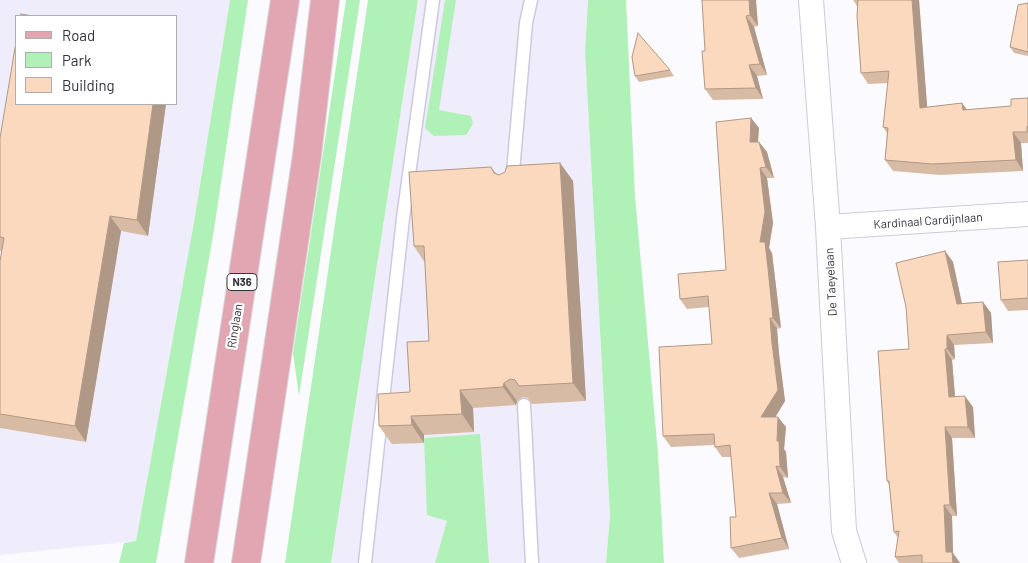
<!DOCTYPE html>
<style>
body{margin:0}
#map{position:relative;width:1028px;height:563px;overflow:hidden;background:#fbfafe;font-family:Barlow,sans-serif}
canvas{display:block}
.legend{position:absolute;left:15px;top:15px;width:162px;height:90px;box-sizing:border-box;background:#fff;border:1px solid #aeadb0;margin:0;padding:6px 9px;list-style:none;font-size:15px;color:#34333a}
.legend li{display:flex;align-items:center;gap:10px;height:25px}
.legend b{width:25px;border:1px solid #aeadb0}
</style>
<div id="map">
<canvas width="1028" height="563"></canvas>
<ul class="legend">
<li><b style="height:6px;background:#e2a6b3"></b>Road</li>
<li><b style="height:14px;background:#b0f1b8"></b>Park</li>
<li><b style="height:14px;background:#fbd9bf"></b>Building</li>
</ul>
</div>
<script>
const ctx = document.querySelector('canvas').getContext('2d');
ctx.lineJoin = 'round';
function fillPath(path, color) { ctx.fillStyle = color; ctx.fill(path, 'evenodd'); }
const shape = rows => new Path2D(rows.map(r => 'M' + r).join(''));
function strokePath(path, color, width, dash) { ctx.strokeStyle = color; ctx.lineWidth = width; ctx.lineCap = dash ? 'butt' : 'round'; ctx.setLineDash(dash || []); ctx.stroke(path); }
function write(font, color, halo, rows, align = 'center') {
  ctx.font = font + ' Barlow,sans-serif'; ctx.lineWidth = 4.5; ctx.setLineDash([]); ctx.textBaseline = 'middle'; ctx.strokeStyle = halo; ctx.fillStyle = color; for (const [text, x, y, turn = 0] of rows) {
    ctx.save(); ctx.translate(x, y); ctx.rotate((+turn || 0) * Math.PI / 180); ctx.textAlign = isNaN(turn) ? turn : align; if (halo) ctx.strokeText(text, 0, 0); ctx.fillText(text, 0, 0); ctx.restore();
  }
}
fillPath(shape([
 [0,0,230,0,194,222,136,541,0,555],
 [16,16,176,16,176,104,16,104],
 [418,0,588,0,585,51,610,516,606,563,331,563]
]), '#efecfc');
fillPath(shape([
 [230,0,248,0,214,230,156,563,119,563,124,543,136,541,194,222],
 [346,0,360,0,299,396,293,353],
 [368,0,418,0,331,563,285,563],
 [445,0,456,0,439,110,471,116,473,124,466,135,434,136,425,128],
 [588,0,626,0,635,196,658,454,664,563,606,563,610,516,585,51],
 [480,434,489,563,435,563,447,521,427,515,424,438]
]), '#b0f1b8');
const service = shape([
 [512,183,526,23,531,0],
 [524,405,532,563],
 [365,563,403,218,433,0]
]);
const minor = shape([
 [811,0,828,227,844,531,854,563],
 [828,227,1028,214]
]);
const primary = shape([
 [199,563,285,0],
 [246,563,307,155,325,0]
]);
strokePath(service, '#cdcadd', 15);
strokePath(minor, '#cdcadd', 26);
strokePath(primary, '#d6d6d8', 30);
strokePath(service, '#fff', 12);
strokePath(minor, '#fff', 24);
strokePath(primary, '#e2a6b3', 28);
fillPath(shape([
 [853,0,919,0,927,107,962,103,967,110,1011,106,1028,98,1028,143,1021,143,1023,171,940,175,893,171,885,160,887,133,883,127,888,83,868,84,861,73,857,6],
 [756,1,758,26,754,27,767,75,757,76,763,99,713,100,705,89,705,51],
 [1028,3,1028,56,1014,53,1010,47],
 [670,70,674,76,639,82,635,76],
 [16,104,166,104,148,236,121,231,86,442,0,428,0,261,2,251,0,251,0,138],
 [751,118,759,128,758,142,759,142,767,152,774,178,767,178,773,223,769,248,772,253,775,279,781,328,777,329,779,354,785,401,775,417,786,427,784,449,786,452,788,478,783,477,791,503,777,504,789,549,739,558,731,548,736,517,731,457,722,457,715,447,714,445,671,447,663,436,712,344,709,307,687,309,680,299,726,270],
 [560,163,573,181,586,401,532,404,528,398,523,397,517,401,516,405,473,408,474,432,424,435,424,443,392,444,379,426,410,392,429,341,425,263,414,246,491,167,496,173,499,175],
 [945,251,953,262,962,303,983,302,991,313,993,343,954,345,955,359,952,360,955,397,973,407,975,438,952,438,957,516,952,516,953,553,960,563,899,563,895,557,898,538,894,532,889,485,887,481,909,349],
 [1028,260,1028,310,1008,311,1001,300]
]), '#d8bba4');
fillPath(shape([
 [749,0,757,0,756,1,758,26,750,15],
 [912,0,919,0,928,118,920,108],
 [746,16,754,27,767,75,760,64],
 [749,65,757,76,763,99,756,88],
 [962,103,970,114,963,110],
 [153,104,166,104,148,236,137,220],
 [751,118,759,128,757,153,750,142],
 [1013,132,1021,143,1023,171,1016,160],
 [759,142,767,152,774,178,766,167],
 [560,163,573,181,586,401,573,383],
 [760,168,767,178,773,223,769,248,772,253,781,328,773,318,760,242],
 [110,216,121,231,86,442,75,426],
 [945,251,953,262,964,314,957,304],
 [983,302,991,313,993,343,986,332],
 [770,318,777,329,779,354,785,401,769,428,761,417,772,343],
 [947,335,954,345,955,359,947,349],
 [945,349,952,360,956,408,949,397],
 [504,383,517,401,516,405,503,387],
 [460,390,473,408,474,432,462,414],
 [965,396,973,407,975,438,968,427],
 [411,416,424,435,424,443,412,425],
 [778,417,786,427,784,449,786,452,788,478,780,467,777,441],
 [945,427,952,438,957,516,950,505],
 [776,466,783,477,791,503,783,493],
 [769,493,777,504,789,549,782,538],
 [944,505,952,516,953,553,960,563,953,563,946,552]
]), '#b09886');
const building = shape([
 [702,0,749,0,750,15,746,16,760,64,749,65,756,88,705,89,702,51,705,51,702,0],
 [858,0,912,0,920,108,962,103,963,110,1011,106,1011,99,1028,98,1028,126,1027,127,1027,132,1013,132,1016,160,932,164,885,160,888,128,883,127,889,71,861,73,857,16,858,0],
 [1028,3,1028,52,1010,47,1018,5,1028,3],
 [21,14,33,16,21,16,21,14],
 [638,33,670,70,635,76,632,57,638,33],
 [16,42,16,104,153,104,137,220,110,216,75,426,0,414,0,261,4,238,0,237,0,138,16,42],
 [751,118,750,142,759,142,766,167,760,168,765,212,760,242,765,242,768,268,773,318,770,318,772,343,778,390,761,417,778,417,777,441,779,441,780,467,776,466,783,493,769,493,782,538,731,548,730,517,736,517,730,445,715,447,714,434,663,436,659,347,712,344,708,296,680,299,678,274,726,270,716,122,751,118],
 [560,163,573,383,519,386,515,380,510,379,504,383,503,387,460,390,462,414,411,416,412,425,379,426,378,394,410,392,407,342,429,341,424,246,414,246,409,172,491,167,494,173,499,175,505,172,507,166,560,163],
 [945,251,957,304,983,302,986,332,947,335,947,349,945,349,949,397,965,396,968,427,945,427,950,505,944,505,946,552,952,552,953,563,922,563,922,555,895,557,899,531,894,532,889,481,887,481,878,351,909,349,906,307,896,263,945,251],
 [1028,260,1028,298,1001,300,998,262,1028,260]
]);
fillPath(building, '#fbd9bf');
strokePath(building, '#b09886', 1);
for (const [x, y, w] of [
 [242,282,30]
]) { const box = new Path2D(); box.roundRect(x - w / 2, y - 8.5, w, 17, 4); ctx.fillStyle = '#fff'; ctx.fill(box); strokePath(box, '#34333a', 1); }
write('bold 11px', '#34333a', null, [
 ["N36",242,282]
]);
write('12px', '#34333a', '#fff', [
 ["Kardinaal Cardijnlaan",928,221,-4],
 ["De Taeyelaan",831,282,-93],
 ["Ringlaan",235,326,-81]
]);
</script>
